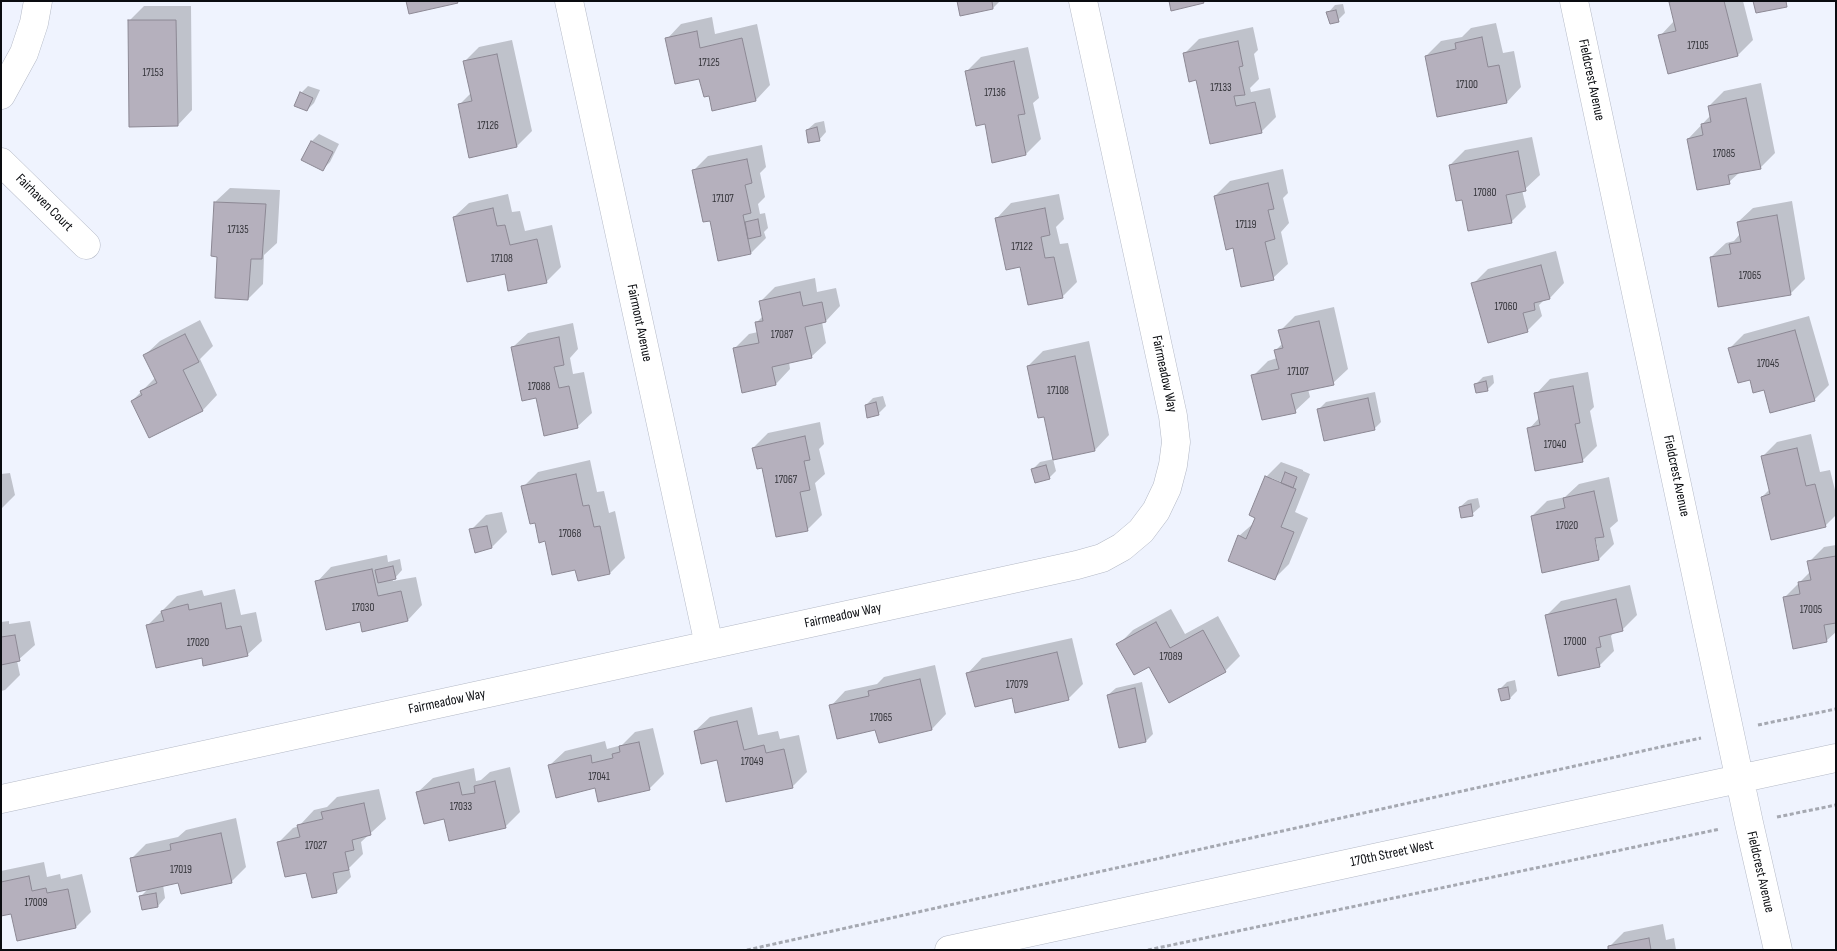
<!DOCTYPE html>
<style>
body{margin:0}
#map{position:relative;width:1837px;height:951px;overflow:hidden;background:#eff3fe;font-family:"Sofia Sans Condensed",sans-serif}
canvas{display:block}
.frame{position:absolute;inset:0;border:2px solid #0a0c10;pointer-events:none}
</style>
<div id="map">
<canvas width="1837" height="951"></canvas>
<div class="frame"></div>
</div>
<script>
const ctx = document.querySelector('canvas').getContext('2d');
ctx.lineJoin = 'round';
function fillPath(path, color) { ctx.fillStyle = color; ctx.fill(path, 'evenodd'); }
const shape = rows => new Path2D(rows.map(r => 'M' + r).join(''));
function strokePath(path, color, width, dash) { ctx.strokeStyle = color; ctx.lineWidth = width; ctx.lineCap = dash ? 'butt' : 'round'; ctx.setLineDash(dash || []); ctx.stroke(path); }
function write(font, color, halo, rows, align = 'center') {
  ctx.font = font + ' "Sofia Sans Condensed",sans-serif'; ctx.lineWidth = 4; ctx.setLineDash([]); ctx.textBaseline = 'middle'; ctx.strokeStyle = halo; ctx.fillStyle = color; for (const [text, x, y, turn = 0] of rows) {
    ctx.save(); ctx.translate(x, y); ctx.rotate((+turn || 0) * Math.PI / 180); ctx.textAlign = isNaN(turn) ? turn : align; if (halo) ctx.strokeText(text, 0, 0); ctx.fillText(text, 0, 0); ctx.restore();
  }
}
fillPath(shape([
 [958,1,1000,1,993,8,961,14],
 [1672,1,1743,1,1753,40,1738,55,1669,72,1660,36,1675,20,1670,3],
 [1343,4,1345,13,1338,20,1328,13,1335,5],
 [144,6,191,6,192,110,178,125,129,21],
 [712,17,715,34,757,24,770,85,756,100,710,95,700,77,667,39,681,24],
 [1496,23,1503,53,1514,51,1521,87,1507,102,1426,56,1441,41,1462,37,1471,28],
 [1253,27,1258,50,1254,54,1259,79,1250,88,1251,92,1270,88,1276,117,1261,132,1197,79,1185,53,1199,39],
 [512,40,532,131,517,146,470,156,459,105,471,93,464,62,479,47],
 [1028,47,1039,98,1033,103,1041,139,1026,154,986,123,966,72,981,57],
 [1761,83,1775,153,1760,168,1740,172,1729,182,1688,139,1711,115,1709,106,1724,91],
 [308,86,320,90,314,103,307,110,301,93],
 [824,121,826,132,819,140,807,130,815,123],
 [319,134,339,144,330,162,323,169,303,160,312,141],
 [1532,137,1540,175,1525,189,1522,190,1526,207,1511,222,1463,199,1450,165,1465,150],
 [762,145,766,167,760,173,765,197,758,204,760,214,765,213,768,228,764,232,766,238,751,253,711,219,693,171,708,156],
 [1283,169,1288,193,1283,198,1289,223,1281,232,1288,264,1273,278,1234,247,1215,196,1230,181],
 [230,188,280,190,277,243,264,255,263,284,248,299,218,256,215,202],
 [508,194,512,212,520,211,525,231,552,225,561,267,546,282,506,272,454,217,469,203],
 [1059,194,1064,219,1056,227,1060,244,1068,243,1077,282,1062,297,1021,265,997,218,1011,203],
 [1792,201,1805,279,1790,294,1711,257,1726,243,1734,241,1740,234,1738,222,1753,208],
 [1556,251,1564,283,1550,298,1545,299,1539,305,1542,316,1527,331,1473,284,1488,269],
 [815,278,817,292,836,288,840,306,826,321,822,322,826,343,811,357,789,362,790,369,776,384,734,349,749,334,758,332,756,323,763,316,760,302,775,287],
 [1334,307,1348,369,1333,383,1308,389,1310,397,1295,411,1253,376,1268,361,1277,358,1276,350,1283,343,1280,331,1295,316],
 [1809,316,1829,385,1814,400,1764,389,1751,379,1729,349,1744,334],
 [200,320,213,346,200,359,217,395,203,410,150,436,132,401,156,377,145,355,160,341],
 [573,323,578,349,570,358,573,374,584,372,592,413,577,427,537,396,513,347,528,333],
 [1089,341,1109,435,1095,450,1053,459,1056,471,1049,478,1033,469,1040,462,1054,459,1045,416,1028,366,1043,351],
 [1588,372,1594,407,1590,411,1597,446,1582,461,1529,429,1540,417,1536,394,1550,379],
 [1493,375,1494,383,1487,390,1476,384,1483,377],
 [1375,392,1381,422,1374,429,1319,409,1326,402],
 [883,396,886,406,878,414,866,405,873,398],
 [820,422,824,444,819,449,825,474,815,483,822,515,807,530,753,448,768,433],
 [1811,434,1820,472,1830,470,1836,494,1836,515,1825,526,1762,497,1770,489,1762,457,1777,442],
 [590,460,597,492,604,491,609,513,615,511,625,558,610,573,579,579,576,568,546,540,536,522,523,487,538,472],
 [1281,462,1303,470,1303,471,1310,474,1295,512,1308,518,1289,564,1274,579,1239,536,1255,522,1266,477],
 [1271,478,1293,487,1271,480],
 [10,473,15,495,1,509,1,474],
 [1609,477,1618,521,1610,528,1614,544,1599,559,1532,516,1547,501,1565,497,1579,484],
 [1594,532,1598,550,1596,550],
 [1478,498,1480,507,1472,514,1460,507,1468,500],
 [502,512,507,532,492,547,471,530,486,515],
 [1836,545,1836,632,1826,641,1784,598,1811,571,1809,562,1824,547],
 [387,555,388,562,400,559,402,570,395,578,392,578,393,581,416,577,422,605,408,620,317,582,331,567],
 [1630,585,1637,615,1622,630,1614,632,1611,636,1614,651,1599,666,1546,616,1561,601],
 [235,589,241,615,256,612,262,641,247,655,203,657,148,625,177,596,202,590,204,596],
 [1171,609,1185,634,1218,616,1240,656,1225,671,1149,665,1118,645,1133,630],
 [9,621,9,624,30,621,35,645,17,661,20,675,5,690,1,691,1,622],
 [1072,638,1083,684,1068,699,968,673,982,658],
 [935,665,946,714,932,729,876,728,831,706,845,691,877,684,884,677],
 [1515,680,1517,691,1510,698,1500,689,1507,682],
 [1142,682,1153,734,1146,741,1108,695,1116,688],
 [752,707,758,735,778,731,780,739,799,735,807,772,792,787,718,759,695,731,710,717],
 [653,728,664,774,649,789,596,787,550,765,565,751,605,741,607,749,622,745,635,732],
 [510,767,520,812,505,827,418,792,433,778,474,768,476,781,481,780,490,772],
 [379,789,386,819,361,842,363,854,349,868,351,877,336,892,307,871,279,842,293,828,299,826,314,810,327,807,337,797],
 [236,818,246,867,231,882,179,882,163,885,165,898,158,906,143,909,140,897,149,888,131,859,146,844,178,837,186,830],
 [44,862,47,877,60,874,61,879,82,874,91,912,76,927,12,912,1,914,1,871],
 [1663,924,1666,940,1674,938,1676,950,1610,950,1609,947,1624,932]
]), '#0003');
const building = shape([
 [406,1,457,1,458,3,409,14,406,1],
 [957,1,992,1,993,9,960,16,957,1],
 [1169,1,1203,1,1204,3,1171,11,1169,1],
 [1673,1,1724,1,1738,56,1668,74,1658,35,1676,31,1669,2,1673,1],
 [1753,1,1786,1,1787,7,1756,13,1753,1],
 [1336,10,1339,22,1330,24,1326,12,1336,10],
 [128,20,176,20,178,126,129,127,128,20],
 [697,31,700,48,742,38,756,101,712,111,709,96,704,97,699,79,675,84,665,38,697,31],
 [1482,37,1488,67,1499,65,1507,103,1437,117,1425,56,1456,49,1455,43,1482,37],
 [1238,41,1243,66,1239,67,1245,95,1234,96,1236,106,1255,102,1262,133,1210,144,1196,80,1189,82,1183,53,1238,41],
 [497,54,517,147,469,158,458,104,472,101,463,61,497,54],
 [1014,61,1025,114,1018,115,1026,155,992,163,985,124,976,126,965,71,1014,61],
 [300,92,313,98,307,111,294,106,300,92],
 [1746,98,1761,169,1728,175,1730,184,1697,190,1687,139,1703,135,1701,124,1711,122,1708,106,1746,98],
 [817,127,820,141,808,143,806,130,817,127],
 [311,141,333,152,323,171,301,160,311,141],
 [1518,151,1526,191,1506,195,1512,223,1468,231,1462,200,1456,201,1449,165,1518,151],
 [747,159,752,183,745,185,751,213,743,215,751,254,718,261,710,221,703,222,692,170,747,159],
 [1268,183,1274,209,1268,210,1275,239,1265,242,1274,280,1241,287,1233,248,1226,250,1214,196,1268,183],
 [214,202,266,204,262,259,251,259,248,300,215,298,217,257,211,256,214,202],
 [493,208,497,226,505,225,510,245,537,239,547,283,508,291,505,274,467,282,453,217,493,208],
 [1045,208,1050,235,1041,237,1045,258,1054,257,1063,298,1028,305,1020,267,1006,270,995,218,1045,208],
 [1777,215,1791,295,1718,307,1710,257,1731,254,1729,244,1741,242,1737,222,1777,215],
 [758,219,761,236,748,239,745,222,758,219],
 [1541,265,1550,299,1534,303,1535,310,1523,313,1528,332,1488,343,1471,283,1541,265],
 [800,292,803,306,822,302,826,322,805,327,812,358,772,367,776,385,742,393,733,348,759,343,755,322,763,321,759,301,800,292],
 [1319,321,1334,385,1291,394,1296,413,1262,420,1251,375,1279,369,1274,350,1283,348,1278,330,1319,321],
 [1795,330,1815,401,1770,413,1764,390,1753,393,1750,380,1738,383,1728,348,1795,330],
 [185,334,199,362,183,370,203,411,149,438,131,401,142,395,140,391,157,383,143,355,185,334],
 [559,337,564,365,554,367,559,388,569,386,578,428,544,436,536,398,522,401,511,347,559,337],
 [1075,356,1095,451,1053,460,1044,417,1038,418,1027,366,1075,356],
 [1486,381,1488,391,1476,393,1474,384,1486,381],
 [1573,386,1580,423,1575,424,1583,462,1535,471,1527,428,1540,425,1534,393,1573,386],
 [1368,398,1375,430,1324,441,1317,409,1368,398],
 [876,402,879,415,867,418,865,405,876,402],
 [805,436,810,460,804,461,810,490,800,492,808,531,776,537,762,468,757,469,752,448,805,436],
 [1797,448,1806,486,1815,484,1826,527,1771,540,1761,497,1770,494,1761,456,1797,448],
 [1046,465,1050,479,1035,483,1031,469,1046,465],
 [1285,472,1297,477,1293,488,1281,483,1285,472],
 [576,474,583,506,589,505,594,527,600,526,610,574,578,581,575,570,552,575,545,541,539,543,535,523,530,524,521,486,576,474],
 [1265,476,1296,489,1281,527,1294,532,1275,580,1228,561,1238,535,1246,539,1255,518,1249,515,1265,476],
 [1594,491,1604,537,1595,538,1599,560,1542,573,1531,516,1565,508,1563,498,1594,491],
 [1471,504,1473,516,1461,518,1459,507,1471,504],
 [487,526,492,548,475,553,469,529,487,526],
 [1836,556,1836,623,1824,625,1827,642,1793,649,1783,597,1800,594,1798,582,1811,580,1807,561,1836,556],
 [393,566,396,579,378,583,375,570,393,566],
 [372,569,378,596,401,591,408,621,362,632,360,622,326,630,315,581,372,569],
 [1616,599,1623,631,1599,637,1601,647,1596,648,1600,667,1558,676,1545,615,1616,599],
 [221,603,226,629,241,626,248,656,203,666,202,658,156,668,146,625,164,621,161,611,188,604,189,610,221,603],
 [1156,622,1170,648,1203,630,1226,672,1169,703,1149,667,1134,675,1116,644,1156,622],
 [15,635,20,661,1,665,1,637,15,635],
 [1057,652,1069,700,1015,713,1012,698,975,707,966,673,1057,652],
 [920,679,932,730,879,743,875,730,837,739,829,705,869,696,868,691,920,679],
 [1508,687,1510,699,1501,701,1498,689,1508,687],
 [1135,688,1146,742,1119,748,1107,695,1135,688],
 [737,721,744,750,764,745,766,753,784,749,793,788,726,802,717,760,701,764,694,731,737,721],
 [639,742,650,790,598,802,595,788,556,798,548,765,591,755,592,763,613,758,612,754,620,752,619,746,639,742],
 [495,781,506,828,449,841,444,819,424,824,416,792,459,782,462,795,475,793,474,786,495,781],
 [364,803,371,835,352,840,354,850,345,852,349,870,333,873,337,893,312,898,306,873,285,877,277,842,300,837,297,825,323,819,321,812,364,803],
 [221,833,232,883,181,894,178,883,137,892,130,858,171,850,170,844,221,833],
 [29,876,32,891,46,888,47,893,68,889,76,928,17,941,11,914,1,916,1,882,29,876],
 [156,893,158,907,142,910,139,896,156,893],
 [1649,938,1651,950,1608,950,1608,946,1649,938]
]);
fillPath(building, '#b5b0bd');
strokePath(building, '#8c8894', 1);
const minor = shape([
 [569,1,709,645],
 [1574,1,1749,823,1778,950],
 [1,95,24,53,34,23,38,1],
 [1,162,86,245],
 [1,799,1077,565,1102,558,1122,547,1141,531,1156,511,1167,488,1173,465,1176,442,1173,416,1083,1],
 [949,950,1836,758]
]);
strokePath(minor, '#b4b9c6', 29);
strokePath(shape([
 [1758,725,1836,709],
 [1777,817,1836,805],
 [747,950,1701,738],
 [1148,950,1720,829]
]), '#a5a8b1', 3, [4, 2.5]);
strokePath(minor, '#fff', 28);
write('11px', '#35353b', null, [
 ["17105",1698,46],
 ["17125",709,63],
 ["17153",153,73],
 ["17100",1467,85],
 ["17133",1221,88],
 ["17136",995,93],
 ["17126",488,126],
 ["17085",1724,154],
 ["17080",1485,193],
 ["17107",723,199],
 ["17119",1246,225],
 ["17135",238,230],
 ["17122",1022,247],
 ["17108",502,259],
 ["17065",1750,276],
 ["17060",1506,307],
 ["17087",782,335],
 ["17045",1768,364],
 ["17107",1298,372],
 ["17088",539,387],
 ["17108",1058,391],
 ["17040",1555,445],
 ["17067",786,480],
 ["17020",1567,526],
 ["17068",570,534],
 ["17030",363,608],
 ["17005",1811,610],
 ["17000",1575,642],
 ["17020",198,643],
 ["17089",1171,657],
 ["17079",1017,685],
 ["17065",881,718],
 ["17049",752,762],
 ["17041",599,777],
 ["17033",461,807],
 ["17027",316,846],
 ["17019",181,870],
 ["17009",36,903]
]);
write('14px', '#0a0c10', '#fff', [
 ["Fieldcrest Avenue",1591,80,78],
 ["Fairhaven Court",44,203,45],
 ["Fairmont Avenue",639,323,78],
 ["Fairmeadow Way",1164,374,78],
 ["Fieldcrest Avenue",1676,476,78],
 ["Fairmeadow Way",843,616,-12],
 ["Fairmeadow Way",447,702,-12],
 ["170th Street West",1392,854,-12],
 ["Fieldcrest Avenue",1760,872,77]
]);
</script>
